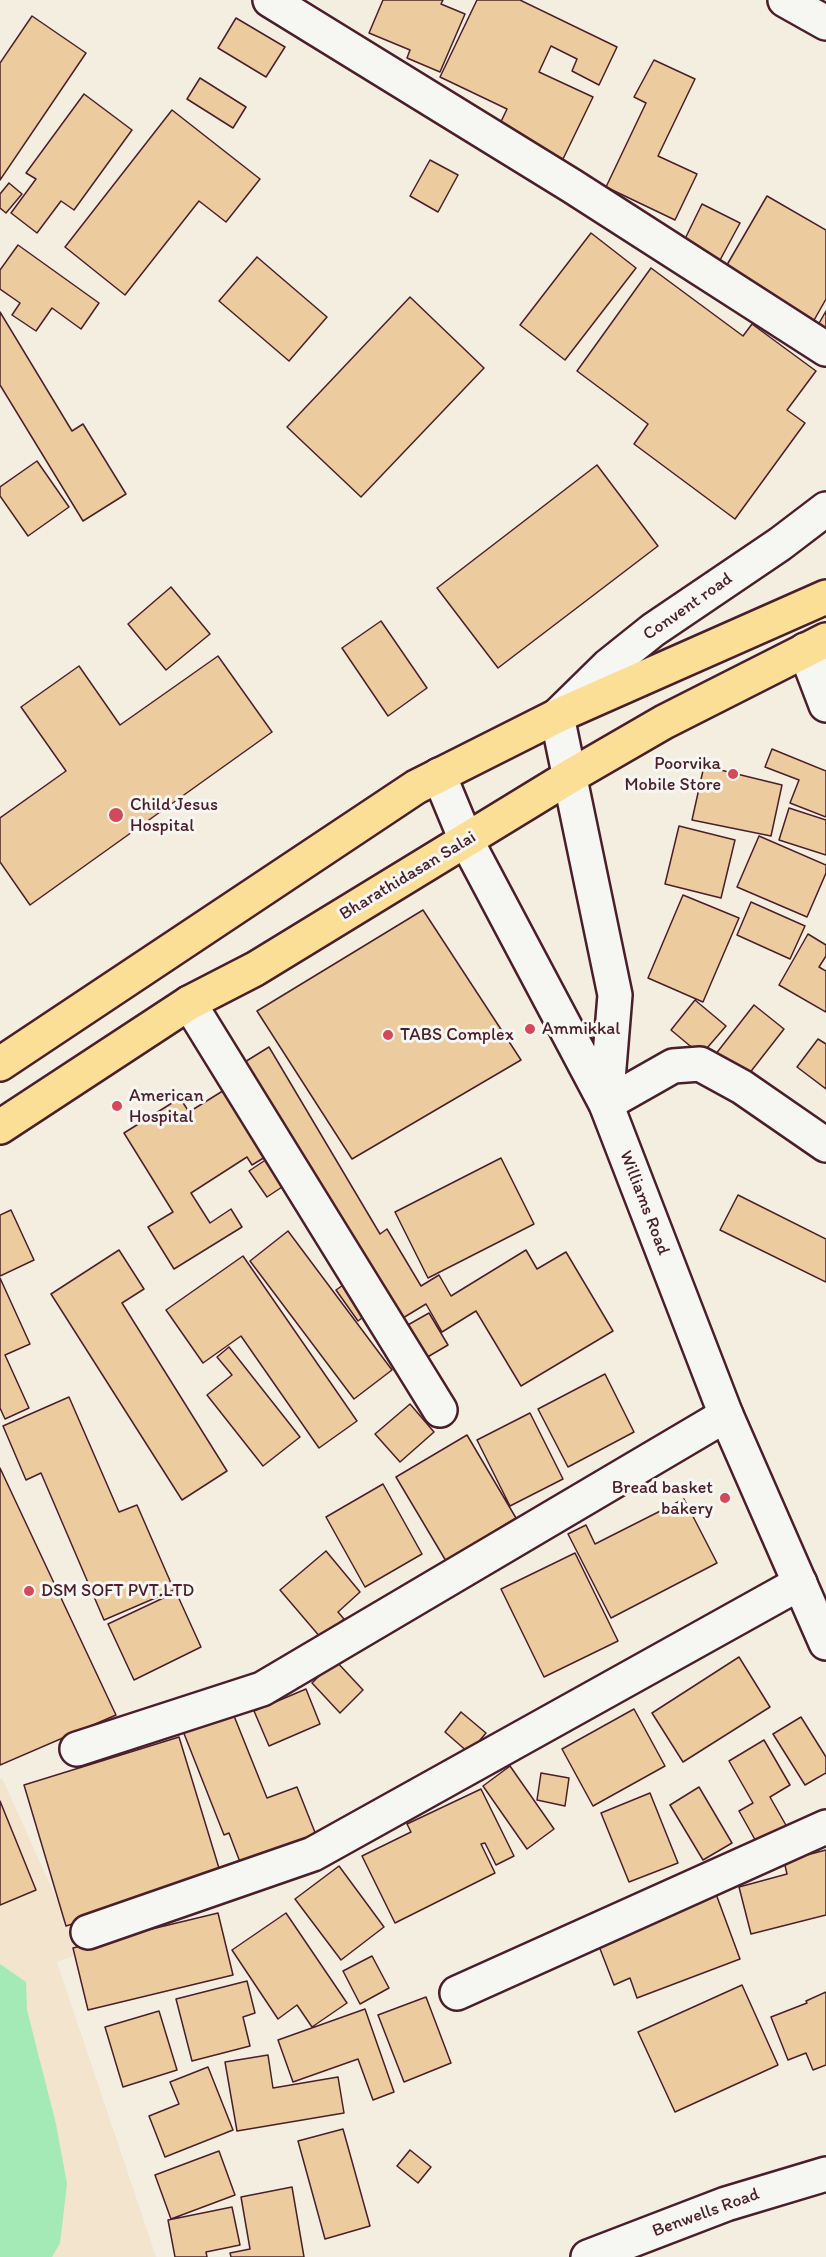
<!DOCTYPE html>
<style>
body{margin:0}
canvas{display:block;background:#f4eee1}
</style>
<canvas width="826" height="2257"></canvas>
<script>
const ctx = document.querySelector('canvas').getContext('2d');
ctx.lineJoin = 'round';
function fillPath(path, color) { ctx.fillStyle = color; ctx.fill(path, 'evenodd'); }
const shape = rows => new Path2D(rows.map(r => 'M' + r).join(''));
function strokePath(path, color, width, dash) { ctx.strokeStyle = color; ctx.lineWidth = width; ctx.lineCap = dash ? 'butt' : 'round'; ctx.setLineDash(dash || []); ctx.stroke(path); }
function write(font, color, halo, rows, align = 'center') {
  ctx.font = font + ' Itim,sans-serif'; ctx.lineWidth = 6; ctx.setLineDash([]); ctx.textBaseline = 'middle'; ctx.strokeStyle = halo; ctx.fillStyle = color; for (const [text, x, y, turn = 0] of rows) {
    ctx.save(); ctx.translate(x, y); ctx.rotate((+turn || 0) * Math.PI / 180); ctx.textAlign = isNaN(turn) ? turn : align; if (halo) ctx.strokeText(text, 0, 0); ctx.fillText(text, 0, 0); ctx.restore();
  }
}
fillPath(shape([
 [2,1778,81,1953,57,1962,156,2257,0,2257,0,1779]
]), '#f2e4cd');
fillPath(shape([
 [0,1964,26,1982,27,2010,56,2124,67,2184,60,2243,52,2257,0,2257]
]), '#a4eab6');
const building = shape([
 [383,0,443,0,441,4,465,14,440,72,407,58,410,50,369,33,383,0],
 [477,0,520,0,617,47,599,85,572,71,577,59,551,46,539,72,593,97,563,159,498,128,507,109,440,77,477,0],
 [32,16,86,53,0,180,0,63,32,16],
 [236,18,285,47,266,77,218,48,236,18],
 [654,60,695,79,658,156,697,174,675,220,606,187,646,103,634,97,654,60],
 [200,78,246,107,233,128,187,99,200,78],
 [84,94,132,130,74,210,61,201,37,233,11,213,36,179,26,173,84,94],
 [172,110,260,179,226,222,199,201,125,295,65,247,172,110],
 [430,160,458,175,438,212,410,196,430,160],
 [9,183,22,194,6,213,0,208,0,194,9,183],
 [767,196,826,230,826,299,813,322,724,270,767,196],
 [702,204,740,223,719,262,683,243,702,204],
 [591,233,636,268,565,360,520,325,591,233],
 [18,245,99,303,81,329,52,308,36,331,12,315,20,303,0,289,0,270,18,245],
 [257,257,327,317,289,361,219,301,257,257],
 [651,268,743,336,752,324,816,371,787,410,805,423,735,519,634,444,648,424,577,371,651,268],
 [410,297,484,368,361,497,287,427,410,297],
 [826,311,826,330,818,325,826,311],
 [0,312,72,431,83,424,126,494,83,521,0,385,0,312],
 [37,461,69,507,28,536,0,496,0,487,37,461],
 [597,465,658,546,498,668,437,588,597,465],
 [171,587,210,634,166,670,128,624,171,587],
 [381,621,427,688,388,716,342,648,381,621],
 [218,656,272,732,30,905,0,862,0,818,66,771,21,707,79,666,120,725,218,656],
 [772,749,826,771,826,817,790,803,799,780,765,767,772,749],
 [704,766,782,785,771,836,692,820,704,766],
 [789,808,826,820,826,855,779,840,789,808],
 [679,826,735,840,721,898,665,884,679,826],
 [759,836,826,865,826,873,807,917,737,887,759,836],
 [683,895,739,918,703,1002,648,978,683,895],
 [751,902,805,926,790,959,737,935,751,902],
 [423,910,521,1060,352,1159,257,1011,423,910],
 [808,934,826,945,826,956,819,967,826,971,826,1012,779,985,808,934],
 [695,1000,726,1026,701,1055,671,1030,695,1000],
 [754,1005,784,1029,745,1079,715,1055,754,1005],
 [818,1039,826,1044,826,1089,797,1067,818,1039],
 [269,1047,380,1234,387,1229,421,1286,439,1275,451,1296,526,1250,537,1269,566,1252,613,1331,521,1386,476,1311,442,1332,426,1304,393,1324,240,1065,269,1047],
 [229,1087,270,1154,252,1165,247,1157,191,1193,210,1223,231,1209,242,1227,174,1269,148,1227,173,1212,124,1133,180,1098,189,1112,229,1087],
 [501,1158,534,1224,428,1278,395,1212,501,1158],
 [267,1159,285,1185,267,1197,249,1171,267,1159],
 [738,1195,826,1239,826,1282,720,1230,738,1195],
 [11,1210,34,1260,0,1276,0,1215,11,1210],
 [288,1231,392,1370,354,1399,250,1261,288,1231],
 [119,1250,144,1289,122,1303,227,1471,182,1500,51,1294,119,1250],
 [243,1256,357,1421,319,1448,241,1336,203,1363,166,1310,243,1256],
 [0,1278,30,1344,5,1355,29,1408,5,1419,0,1408,0,1278],
 [353,1278,375,1308,358,1321,336,1290,353,1278],
 [429,1313,448,1345,419,1362,399,1330,429,1313],
 [229,1347,300,1437,263,1466,207,1395,232,1375,217,1357,229,1347],
 [605,1374,634,1432,568,1467,538,1409,605,1374],
 [69,1397,119,1512,137,1505,174,1590,104,1620,41,1473,26,1480,3,1426,69,1397],
 [410,1404,434,1432,400,1462,375,1434,410,1404],
 [530,1413,563,1479,510,1506,477,1440,530,1413],
 [467,1435,516,1518,446,1561,396,1477,467,1435],
 [0,1468,116,1715,0,1765,0,1468],
 [383,1484,422,1554,365,1587,326,1517,383,1484],
 [684,1499,717,1563,611,1618,568,1534,586,1525,595,1544,684,1499],
 [326,1551,360,1592,338,1612,344,1619,321,1638,280,1590,326,1551],
 [575,1553,618,1641,544,1677,501,1589,575,1553],
 [176,1592,201,1647,134,1680,108,1624,176,1592],
 [739,1657,770,1707,683,1762,652,1713,739,1657],
 [335,1660,363,1690,340,1713,312,1683,335,1660],
 [306,1689,320,1724,269,1746,254,1711,306,1689],
 [634,1709,665,1766,593,1806,562,1749,634,1709],
 [232,1711,267,1798,297,1787,318,1840,243,1870,229,1833,224,1835,183,1731,232,1711],
 [461,1712,486,1733,469,1753,445,1732,461,1712],
 [801,1717,826,1757,826,1773,805,1785,773,1734,801,1717],
 [179,1737,222,1878,66,1926,24,1785,179,1737],
 [764,1740,790,1785,770,1797,787,1827,758,1845,739,1811,753,1803,729,1761,764,1740],
 [510,1766,554,1829,527,1849,483,1786,510,1766],
 [541,1773,569,1778,565,1806,537,1800,541,1773],
 [699,1787,732,1843,703,1860,670,1805,699,1787],
 [481,1789,514,1856,496,1865,485,1843,481,1844,495,1873,395,1923,362,1856,411,1832,407,1824,481,1789],
 [650,1793,678,1863,629,1882,601,1813,650,1793],
 [0,1801,36,1890,0,1905,0,1801],
 [826,1850,826,1915,751,1934,739,1887,787,1874,784,1861,826,1850],
 [339,1866,384,1927,341,1960,295,1899,339,1866],
 [716,1894,740,1959,637,1998,630,1978,614,1985,597,1941,716,1894],
 [218,1913,233,1975,88,2010,73,1948,218,1913],
 [286,1913,347,2003,312,2027,297,2005,278,2019,232,1950,286,1913],
 [372,1956,389,1988,360,2004,343,1971,372,1956],
 [247,1981,255,2013,243,2017,250,2046,192,2061,176,1999,247,1981],
 [742,1985,778,2065,675,2112,638,2032,742,1985],
 [826,1992,826,2065,813,2070,806,2053,788,2060,771,2017,807,2003,806,2001,826,1992],
 [426,1997,451,2063,404,2082,378,2015,426,1997],
 [365,2009,394,2092,373,2100,358,2059,293,2082,278,2040,365,2009],
 [159,2011,177,2070,123,2087,105,2027,159,2011],
 [268,2055,273,2088,338,2077,344,2113,237,2131,225,2062,268,2055],
 [208,2067,233,2130,165,2157,149,2116,179,2104,170,2082,208,2067],
 [343,2129,370,2226,325,2239,298,2141,343,2129],
 [410,2150,431,2167,418,2183,397,2166,410,2150],
 [219,2151,235,2195,171,2219,155,2175,219,2151],
 [292,2187,304,2257,231,2257,230,2253,250,2249,241,2197,292,2187],
 [232,2207,240,2245,206,2252,207,2257,175,2257,168,2220,232,2207]
]);
fillPath(building, '#eccc9e');
strokePath(building, '#4a1f2b', 1.5);
const minor = shape([
 [270,0,572,186,826,349],
 [785,0,826,23],
 [805,650,826,705],
 [189,1003,440,1410],
 [606,1104,673,1066,700,1064,742,1087,826,1145],
 [77,1749,262,1689,726,1415],
 [88,1932,313,1854,800,1583],
 [457,1993,826,1827],
 [588,2257,726,2204,826,2174]
]);
const tertiary = shape([
 [439,775,466,840,606,1104,726,1415,826,1643],
 [606,1104,615,995,557,716,608,666,653,630,780,544,826,509]
]);
const primary = shape([
 [0,1064,416,787,557,716,826,597],
 [0,1127,189,1003,255,969,569,777,664,722,826,640]
]);
strokePath(minor, '#4a1f2b', 38);
strokePath(tertiary, '#4a1f2b', 38);
strokePath(primary, '#4a1f2b', 38);
strokePath(minor, '#f6f6f2', 33);
strokePath(tertiary, '#f6f6f2', 33);
strokePath(primary, '#fbdf96', 33);
for (const [x, y, r, color] of [
 [733,774,6,"#d1495b"],
 [116,815,8,"#d1495b"],
 [530,1029,6,"#d1495b"],
 [388,1035,6,"#d1495b"],
 [117,1106,6,"#d1495b"],
 [725,1498,6,"#d1495b"],
 [29,1591,6,"#d1495b"]
]) { const dot = new Path2D(); dot.arc(x, y, r, 0, 2 * Math.PI); ctx.fillStyle = color; ctx.fill(dot); strokePath(dot, '#f6f6f2', 2); }
write('18px', '#4a1f2b', '#f6f6f2', [
 ["Convent road",688,607,-35],
 ["Bharathidasan Salai",408,876,-31],
 ["Williams Road",644,1203,69],
 ["Benwells Road",706,2213,-20]
]);
write('18px', '#4a1f2b', '#f6f6f2', [
 ["Poorvika",721,764,"right"],
 ["Mobile Store",721,785,"right"],
 ["Child Jesus",130,805],
 ["Hospital",130,826],
 ["Ammikkal",542,1029],
 ["TABS Complex",400,1035],
 ["American",129,1096],
 ["Hospital",129,1117],
 ["Bread basket",713,1488,"right"],
 ["bakery",713,1509,"right"],
 ["DSM SOFT PVT.LTD",41,1591]
], 'left');
</script>
